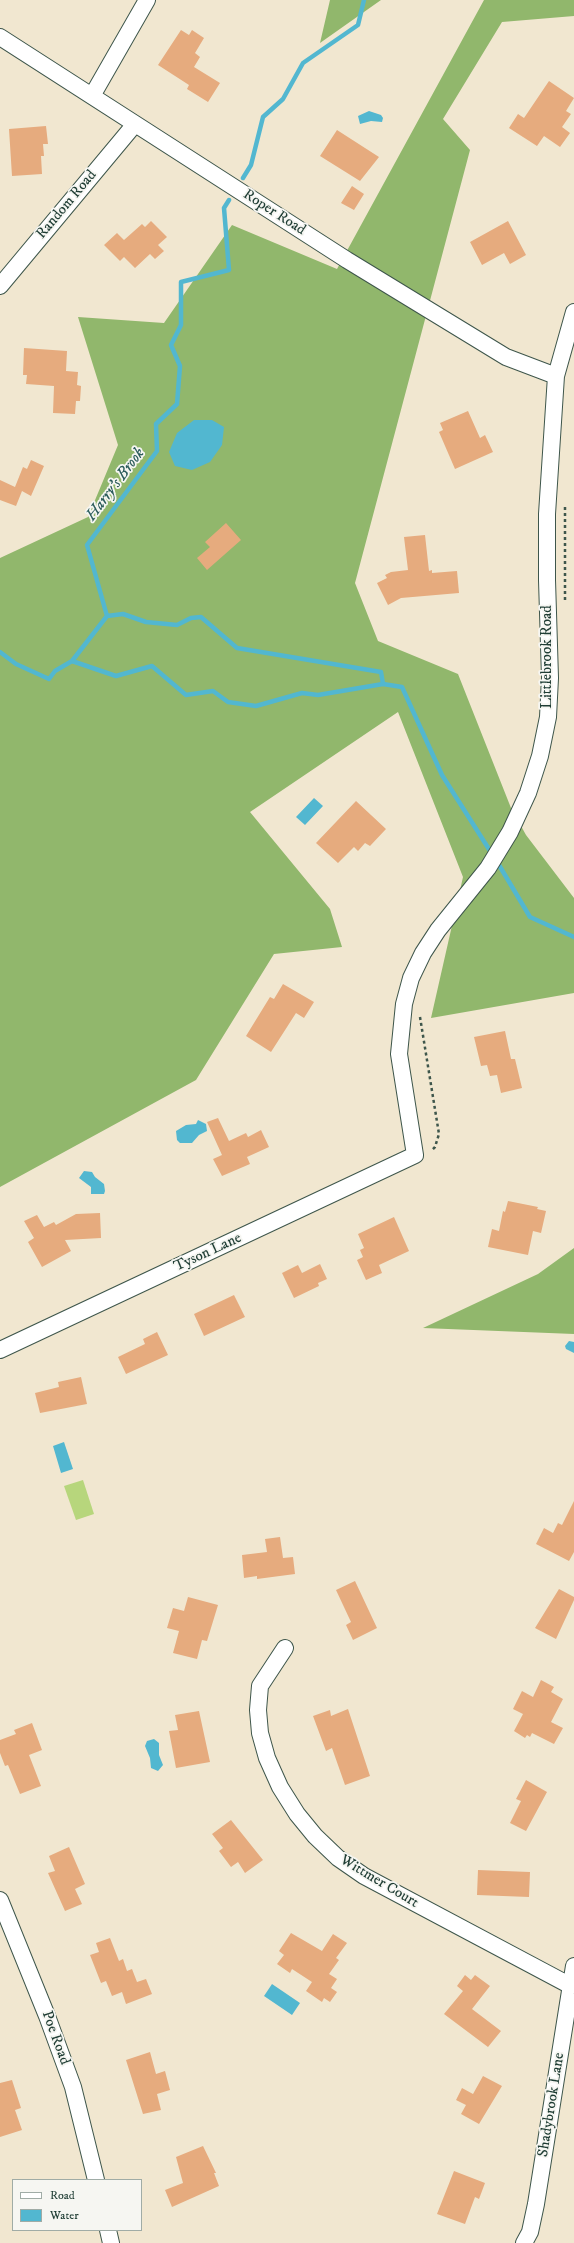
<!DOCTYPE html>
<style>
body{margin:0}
#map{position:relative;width:574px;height:2243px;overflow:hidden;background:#f1e7d0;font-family:"IM FELL DW Pica",serif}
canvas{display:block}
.legend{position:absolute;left:12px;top:2179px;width:130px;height:52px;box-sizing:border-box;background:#f6f6f2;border:1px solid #a0aca6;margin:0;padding:5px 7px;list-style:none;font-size:12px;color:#1f3d34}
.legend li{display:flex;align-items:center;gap:8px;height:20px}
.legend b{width:20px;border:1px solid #a0aca6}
</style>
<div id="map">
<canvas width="574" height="2243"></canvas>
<ul class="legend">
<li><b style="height:5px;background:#fff"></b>Road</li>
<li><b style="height:11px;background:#52b7d0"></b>Water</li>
</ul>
</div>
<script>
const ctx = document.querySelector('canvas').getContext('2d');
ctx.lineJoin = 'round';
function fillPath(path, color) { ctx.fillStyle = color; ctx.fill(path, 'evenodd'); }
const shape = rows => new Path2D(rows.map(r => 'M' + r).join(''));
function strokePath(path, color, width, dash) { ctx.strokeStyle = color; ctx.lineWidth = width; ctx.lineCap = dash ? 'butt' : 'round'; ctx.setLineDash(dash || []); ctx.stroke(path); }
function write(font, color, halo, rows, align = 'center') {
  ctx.font = font + ' "IM FELL DW Pica",serif'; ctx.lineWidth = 3.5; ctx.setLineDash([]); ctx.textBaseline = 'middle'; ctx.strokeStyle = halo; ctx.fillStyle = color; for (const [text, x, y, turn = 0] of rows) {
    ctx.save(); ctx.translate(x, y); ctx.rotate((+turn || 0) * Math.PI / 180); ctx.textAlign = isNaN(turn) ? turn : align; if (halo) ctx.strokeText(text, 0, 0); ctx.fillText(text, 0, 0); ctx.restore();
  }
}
fillPath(shape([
 [83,1480,94,1514,76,1520,64,1486]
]), '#b7d67c');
fillPath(shape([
 [330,0,381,0,320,43],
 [484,0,574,0,574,16,502,22,443,119,470,150,355,583,378,641,458,674,511,808,526,835,574,898,574,993,431,1018,463,877,398,712,250,812,330,909,342,947,274,954,196,1080,0,1187,0,558,88,517,118,445,78,317,164,323,232,225,337,269],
 [574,1248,574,1334,423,1328,538,1274]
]), '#91b76c');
fillPath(shape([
 [369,111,381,115,383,118,382,122,371,121,360,124,358,116],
 [194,420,212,420,224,427,222,445,210,462,192,470,175,466,169,452,177,433],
 [314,798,323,806,305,825,296,817],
 [198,1120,206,1124,207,1131,199,1135,192,1143,180,1143,177,1140,176,1131,186,1125,196,1124],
 [84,1171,92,1172,95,1177,104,1184,105,1191,104,1194,91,1194,91,1187,79,1178],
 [569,1341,574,1342,574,1353,566,1349,565,1346],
 [64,1442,73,1469,61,1473,53,1446],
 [154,1739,159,1743,159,1755,163,1765,158,1771,151,1768,150,1758,145,1746,147,1741],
 [272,1984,300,2003,292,2015,264,1996]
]), '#52b7d0');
strokePath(shape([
 [243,178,251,165,263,117,283,99,303,63,358,25,364,0],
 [107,616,123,614,146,622,177,625,191,618,201,617,237,648,381,672,383,684,402,687,442,775,492,854],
 [0,652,16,664,49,679,55,671,72,661,107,616,87,545,157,451,156,424,177,404,180,366,171,345,181,325,181,282,229,270,224,208,229,200],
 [72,661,116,676,152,666,186,695,213,691,228,702,256,706,302,693,318,695,383,684],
 [496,860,530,917,574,937]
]), '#52b7d0', 4.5);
fillPath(shape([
 [181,30,189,35,192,30,204,38,195,53,200,57,194,67,220,83,208,102,187,89,189,85,158,65],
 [549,81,574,98,566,111,571,114,562,127,570,133,560,147,544,136,537,146,509,128,518,114,524,118],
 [46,126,48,144,43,144,44,156,41,156,42,174,12,176,9,129],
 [337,130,379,157,360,181,320,156],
 [352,186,364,194,354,210,341,203],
 [151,221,167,237,158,245,164,251,155,259,150,254,135,268,124,257,120,261,104,245,117,233,124,240,142,224,145,227],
 [508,221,526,255,510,264,504,253,482,265,470,242],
 [24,348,67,351,66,371,78,372,77,385,81,386,80,401,76,401,75,414,53,413,54,386,26,384,27,375,23,375],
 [468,411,480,438,485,435,493,452,455,469,439,432,443,430,440,423],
 [31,460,44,466,31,496,22,491,16,506,0,500,0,480,15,487,23,467,27,469],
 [226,523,241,540,207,570,197,558,210,547,205,542],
 [425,535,429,571,432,570,432,573,457,571,459,593,401,598,388,605,377,583,387,578,385,575,391,572,408,570,404,537],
 [356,801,386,829,370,846,365,843,358,851,354,847,338,863,316,843],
 [283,984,314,1002,304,1018,296,1013,271,1052,246,1036,270,997,274,999],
 [505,1031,511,1059,515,1059,522,1088,501,1093,497,1075,490,1076,487,1065,481,1066,474,1037],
 [218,1118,229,1141,246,1133,248,1137,261,1130,269,1147,247,1157,250,1164,222,1176,213,1159,222,1155,207,1122],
 [508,1201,538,1207,537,1209,546,1211,541,1233,533,1231,528,1255,488,1247,492,1229,499,1231,503,1211,505,1212],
 [100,1213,101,1238,65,1240,71,1251,42,1267,28,1242,34,1238,24,1221,37,1215,44,1227,54,1222,56,1225,76,1214],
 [394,1217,409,1251,379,1265,382,1273,366,1280,357,1260,363,1257,360,1250,364,1248,358,1234],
 [320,1264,327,1279,318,1283,319,1286,294,1298,282,1273,298,1265,302,1273],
 [234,1295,245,1317,204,1336,194,1314],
 [157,1332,168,1355,126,1374,118,1357,145,1344,143,1339],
 [81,1377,87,1404,40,1413,35,1393,59,1387,58,1382],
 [574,1501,574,1552,569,1561,536,1544,544,1528,553,1533,558,1523,562,1525],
 [280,1537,283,1558,293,1557,295,1574,257,1579,257,1576,244,1578,242,1555,267,1552,265,1539],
 [355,1581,377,1628,353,1640,346,1625,351,1622,336,1590],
 [559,1589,574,1597,574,1600,556,1639,535,1628],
 [188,1597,218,1605,207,1641,202,1640,197,1659,173,1653,179,1631,167,1628,173,1608,184,1611],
 [541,1680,554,1687,551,1692,563,1699,551,1722,563,1728,554,1744,532,1733,530,1737,527,1735,525,1738,514,1731,523,1714,513,1709,522,1691,533,1697],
 [348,1709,370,1776,345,1785,332,1748,326,1751,313,1716,330,1710,331,1716],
 [199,1711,210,1762,176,1768,169,1731,178,1730,175,1715],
 [32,1723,42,1750,29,1755,41,1786,20,1794,8,1765,5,1766,0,1753,0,1740,16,1734,14,1730],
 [526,1780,547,1792,526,1831,510,1823,521,1801,516,1799],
 [231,1820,263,1860,245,1873,238,1862,231,1867,219,1851,223,1848,212,1834],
 [69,1847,85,1884,75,1889,82,1904,65,1911,48,1873,55,1871,49,1856],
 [478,1870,530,1872,529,1897,477,1895],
 [291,1933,322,1951,333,1934,347,1943,336,1958,339,1960,329,1974,337,1979,331,1988,337,1992,330,2002,324,1998,322,2002,306,1991,312,1982,292,1969,290,1973,277,1964,284,1955,279,1951],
 [110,1938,119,1961,123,1959,127,1971,132,1969,137,1982,146,1979,152,1994,126,2004,122,1992,112,1996,106,1981,101,1983,90,1955,99,1952,96,1943],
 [465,1975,471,1980,475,1975,490,1986,472,2009,501,2031,488,2047,444,2014,463,1991,457,1986],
 [150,2052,156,2074,165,2071,170,2090,157,2094,161,2110,143,2114,126,2060],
 [483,2076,502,2086,479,2124,461,2114,466,2105,456,2100,462,2088,473,2094],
 [12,2080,21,2108,15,2110,22,2130,0,2137,0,2083],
 [203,2146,216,2173,214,2173,219,2186,172,2207,165,2190,183,2183,176,2157],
 [454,2171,485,2183,479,2199,475,2197,465,2224,437,2214]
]), '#e6ab7e');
const minor = shape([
 [0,37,347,260,506,357,556,376],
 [92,96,147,0],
 [0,286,135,124],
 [0,1350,415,1155,399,1054,404,1004,411,978,423,953,438,930,488,868,510,832,528,793,540,756,548,717,550,678,547,580,547,514,556,376,574,312],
 [285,1648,260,1686,258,1710,260,1733,267,1758,280,1787,297,1814,315,1836,338,1858,364,1876,571,1986],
 [0,1900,47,2016,73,2087,96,2180],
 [108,2230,111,2243],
 [524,2243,530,2232,536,2204,574,1966]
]);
strokePath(minor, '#3e564b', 18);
strokePath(shape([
 [565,507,565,600],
 [420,1017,439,1134,435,1147,431,1151]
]), '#3e564b', 2.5, [3, 3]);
strokePath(minor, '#fff', 16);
write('15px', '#1f3d34', '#f6f6f2', [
 ["Random Road",67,205,-50],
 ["Roper Road",274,213,33],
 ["Littlebrook Road",548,657,-90],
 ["Tyson Lane",208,1253,-25],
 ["Wittmer Court",379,1882,31],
 ["Poe Road",55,2038,70],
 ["Shadybrook Lane",552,2105,-81]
]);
write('italic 16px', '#2c5c5b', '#f6f6f2', [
 ["Harry's Brook",116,485,-53]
]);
</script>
